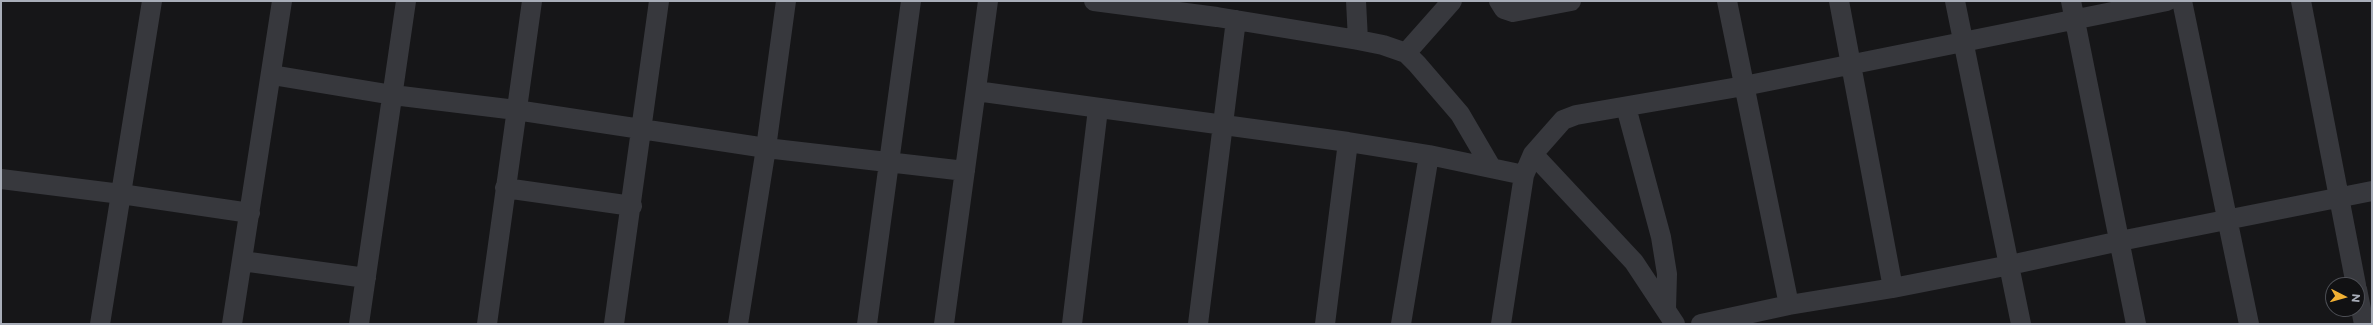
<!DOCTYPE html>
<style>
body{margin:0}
#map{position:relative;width:2373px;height:325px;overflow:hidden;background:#161618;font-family:Montserrat,sans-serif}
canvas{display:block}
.frame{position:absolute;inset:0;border:2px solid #a8adb8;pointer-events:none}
.north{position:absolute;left:2325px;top:277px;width:40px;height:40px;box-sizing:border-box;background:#111113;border:1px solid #4d4f55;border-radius:50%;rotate:96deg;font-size:11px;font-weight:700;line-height:16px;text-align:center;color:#a8adb8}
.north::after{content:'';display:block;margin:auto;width:14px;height:18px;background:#f2b134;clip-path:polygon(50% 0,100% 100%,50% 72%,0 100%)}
</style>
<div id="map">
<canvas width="2373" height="325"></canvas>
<div class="frame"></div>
<div class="north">N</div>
</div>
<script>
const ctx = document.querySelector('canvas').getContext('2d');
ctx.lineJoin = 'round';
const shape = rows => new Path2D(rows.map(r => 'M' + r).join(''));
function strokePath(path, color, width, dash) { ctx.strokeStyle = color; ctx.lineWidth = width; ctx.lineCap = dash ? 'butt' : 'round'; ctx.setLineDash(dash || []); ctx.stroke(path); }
strokePath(shape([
 [1094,1,1217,17,1358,40,1383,45,1406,53,1417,64,1460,114,1491,167],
 [1356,1,1358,40],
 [1499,1,1504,9,1513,12,1571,1],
 [1727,1,1789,305],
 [1839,1,1893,288],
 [1955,1,2021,324],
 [2071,1,2136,324],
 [2182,1,2249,324],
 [2301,1,2356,285],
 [1406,53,1452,1],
 [272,75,393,95,516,110,766,148,965,171],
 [976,91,1348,142,1429,155,1524,175,1501,324],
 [1626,107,1661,237,1667,274,1666,309],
 [1533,154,1634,262,1675,324],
 [1524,175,1533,154,1563,120,1576,115,1744,86,2167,1],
 [1,179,121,194,250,213],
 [505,188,632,206],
 [242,261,366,278],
 [2357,289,2364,324],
 [100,324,152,1],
 [232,324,282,1],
 [359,324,406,1],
 [487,324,532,1],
 [614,324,659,1],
 [738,324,766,148,786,1],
 [867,324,911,1],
 [944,324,988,1],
 [1072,324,1098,109],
 [1198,324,1236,20],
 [1325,324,1348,142],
 [1401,324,1429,155],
 [1701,324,1789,305,1893,288,2010,265,2120,241,2372,191]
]), '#37383d', 20);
</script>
